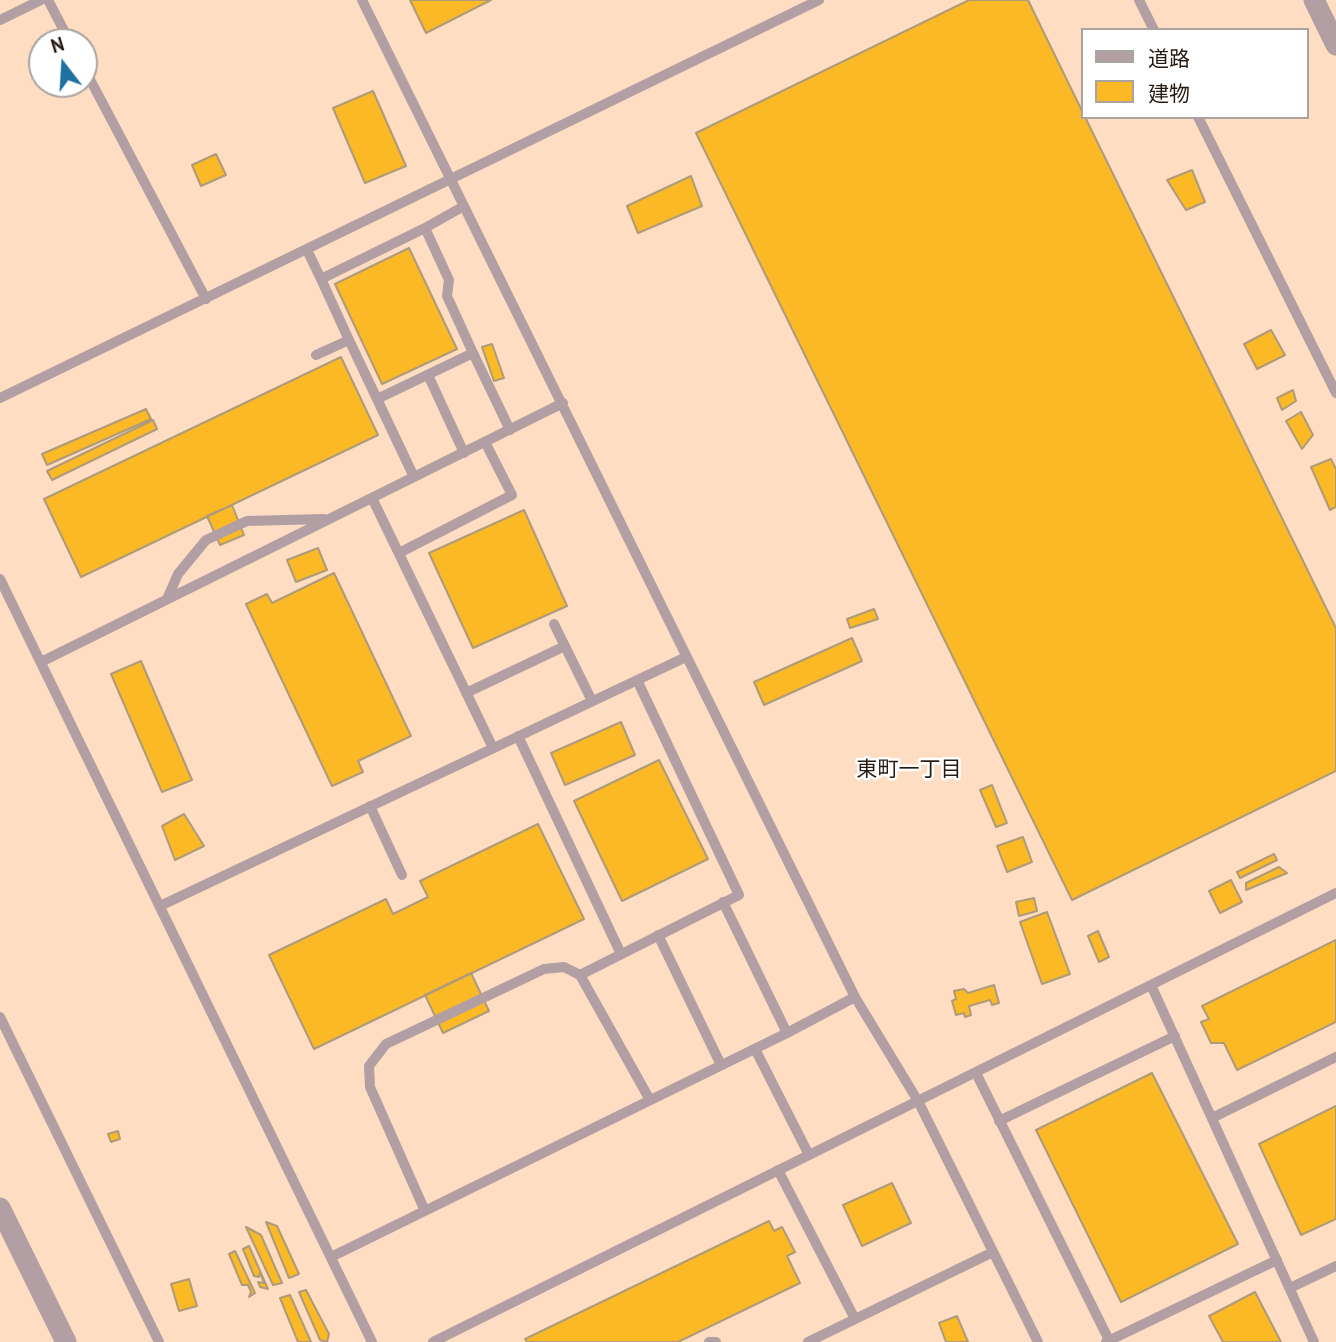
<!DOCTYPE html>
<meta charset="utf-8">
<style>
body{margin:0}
#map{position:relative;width:1336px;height:1342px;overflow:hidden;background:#feddc2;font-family:"PT Sans","Noto Sans JP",sans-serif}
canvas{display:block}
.legend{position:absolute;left:1081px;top:28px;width:228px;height:91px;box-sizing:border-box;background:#fff;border:2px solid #a9a4a0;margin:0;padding:9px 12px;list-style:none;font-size:21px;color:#281c12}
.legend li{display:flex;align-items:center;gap:14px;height:35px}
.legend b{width:35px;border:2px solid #a9a4a0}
.north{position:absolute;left:28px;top:28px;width:70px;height:70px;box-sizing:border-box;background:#fff;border:2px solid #a9a4a0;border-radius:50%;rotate:343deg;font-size:19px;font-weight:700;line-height:28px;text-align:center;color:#281c12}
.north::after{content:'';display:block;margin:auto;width:24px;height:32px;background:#2070a2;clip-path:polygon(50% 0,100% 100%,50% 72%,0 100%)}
</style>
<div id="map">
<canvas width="1336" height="1342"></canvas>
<ul class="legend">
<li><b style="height:9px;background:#b29fa3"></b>道路</li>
<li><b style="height:19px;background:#fbb925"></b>建物</li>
</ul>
<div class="north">N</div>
</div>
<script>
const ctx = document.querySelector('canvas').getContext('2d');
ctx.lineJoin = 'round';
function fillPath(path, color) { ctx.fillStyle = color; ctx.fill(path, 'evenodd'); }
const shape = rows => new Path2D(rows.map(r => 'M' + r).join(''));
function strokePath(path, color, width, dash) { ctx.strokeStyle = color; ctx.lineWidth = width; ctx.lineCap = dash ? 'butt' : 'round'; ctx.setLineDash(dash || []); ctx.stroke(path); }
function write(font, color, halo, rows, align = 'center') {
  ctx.font = font + ' "PT Sans","Noto Sans JP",sans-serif'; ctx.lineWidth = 5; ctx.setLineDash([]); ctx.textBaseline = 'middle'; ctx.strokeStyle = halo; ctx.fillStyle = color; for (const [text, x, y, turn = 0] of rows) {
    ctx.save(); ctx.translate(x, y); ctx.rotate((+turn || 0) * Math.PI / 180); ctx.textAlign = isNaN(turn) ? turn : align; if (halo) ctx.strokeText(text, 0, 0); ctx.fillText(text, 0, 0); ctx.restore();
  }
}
const building = shape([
 [410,0,491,0,426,33,410,0],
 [969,0,1028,0,1082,111,1082,117,1085,117,1336,628,1336,771,1072,900,696,133,969,0],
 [373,91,406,166,365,183,333,108,373,91],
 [216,154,226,175,201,186,192,165,216,154],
 [1192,170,1205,202,1186,210,1167,180,1192,170],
 [691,176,702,206,638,233,627,206,691,176],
 [409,248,457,349,382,384,335,284,409,248],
 [1271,330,1285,355,1257,369,1244,344,1271,330],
 [492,344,504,378,494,381,482,347,492,344],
 [341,357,378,435,81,577,44,499,341,357],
 [1293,390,1296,401,1282,410,1277,398,1293,390],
 [146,409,151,419,47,465,42,454,146,409],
 [1301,412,1313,435,1302,449,1286,421,1301,412],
 [153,420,157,429,52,480,47,471,153,420],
 [1331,459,1336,469,1336,507,1330,510,1311,467,1331,459],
 [232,505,244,535,220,545,207,516,232,505],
 [524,510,567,606,473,648,429,553,524,510],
 [318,548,327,570,296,582,287,560,318,548],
 [334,573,411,736,358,761,363,772,332,786,246,604,267,594,272,603,334,573],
 [874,609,878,619,850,628,847,619,874,609],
 [852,638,862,661,764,705,754,682,852,638],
 [141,661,192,780,162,792,111,674,141,661],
 [621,722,635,755,565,785,551,753,621,722],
 [659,760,708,859,622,901,574,801,659,760],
 [992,785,1007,823,996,827,980,790,992,785],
 [184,814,204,846,175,860,162,826,184,814],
 [538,824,584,919,314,1049,269,955,386,899,393,914,428,897,420,881,538,824],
 [1023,837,1032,862,1007,872,997,846,1023,837],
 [1274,854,1277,860,1240,878,1237,872,1274,854],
 [1279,867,1287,873,1246,890,1246,883,1279,867],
 [1231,880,1242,902,1220,913,1209,891,1231,880],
 [1034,898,1037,911,1019,916,1016,902,1034,898],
 [1047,912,1070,974,1042,984,1020,922,1047,912],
 [1098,931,1109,957,1099,962,1088,936,1098,931],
 [1336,940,1336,1022,1237,1070,1224,1043,1211,1043,1201,1022,1209,1019,1202,1006,1336,940],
 [471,973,489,1011,443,1033,425,995,471,973],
 [994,985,999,1003,992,1005,990,1000,969,1006,971,1015,965,1017,964,1013,956,1015,952,1001,956,999,954,991,964,989,968,993,994,985],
 [1152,1073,1238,1244,1121,1302,1036,1130,1152,1073],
 [1336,1106,1336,1219,1301,1235,1259,1144,1336,1106],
 [118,1131,120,1139,111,1142,108,1134,118,1131],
 [892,1183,911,1223,862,1246,843,1205,892,1183],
 [769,1221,774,1231,782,1227,795,1252,787,1256,800,1283,678,1342,527,1342,525,1339,769,1221],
 [266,1222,277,1226,299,1274,289,1278,266,1222],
 [246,1227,261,1235,282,1283,273,1285,246,1227],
 [249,1246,268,1289,260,1287,258,1282,264,1283,260,1273,259,1277,254,1276,243,1249,249,1246],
 [235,1251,255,1293,249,1297,251,1292,248,1285,242,1285,229,1254,235,1251],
 [189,1279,197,1306,179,1311,171,1284,189,1279],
 [306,1290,329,1334,327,1342,320,1340,299,1292,306,1290],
 [1255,1292,1281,1342,1223,1342,1209,1316,1255,1292],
 [290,1295,311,1342,298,1342,280,1298,290,1295],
 [957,1316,968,1342,946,1342,939,1323,957,1316]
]);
fillPath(building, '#fbb925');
strokePath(building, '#ae9b7a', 2);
strokePath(shape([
 [48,0,70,42],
 [362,0,855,997,918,1101,1038,1342],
 [1139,0,1154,30],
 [0,20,41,0],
 [84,68,206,299],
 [1198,117,1336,393],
 [425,228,464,206],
 [307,250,321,279,349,340,377,399,473,353,447,296,449,280,425,228,321,279],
 [473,353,510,430],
 [316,355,349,340],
 [428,375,464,453],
 [0,398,819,0],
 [377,399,414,477],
 [372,498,493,748],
 [399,553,512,495,485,442],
 [0,579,372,1342],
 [167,599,178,574,206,540,247,521,324,519],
 [554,624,592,701],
 [41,662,563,403],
 [466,693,565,646],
 [518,736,621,954],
 [370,806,402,875],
 [723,902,787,1033],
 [160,906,686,657],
 [658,935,721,1065],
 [580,975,739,895,637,680],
 [1151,985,1314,1342],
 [0,1017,159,1342],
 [755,1049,809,1155],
 [976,1073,1109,1340],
 [1212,1118,1336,1057],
 [999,1121,1175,1036],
 [778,1170,855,1319],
 [425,1211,370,1087,369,1066,386,1044,544,969,564,967,580,975,650,1100],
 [331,1257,787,1033,855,997],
 [1290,1288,1336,1266],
 [433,1342,1336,893],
 [709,1342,716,1342],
 [808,1342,993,1252],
 [1106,1342,1277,1260]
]), '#b29fa3', 10);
strokePath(shape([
 [1314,0,1336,45],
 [0,1208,66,1342]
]), '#b29fa3', 21);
write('21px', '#281c12', '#fff', [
 ["東町一丁目",909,770]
]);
</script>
